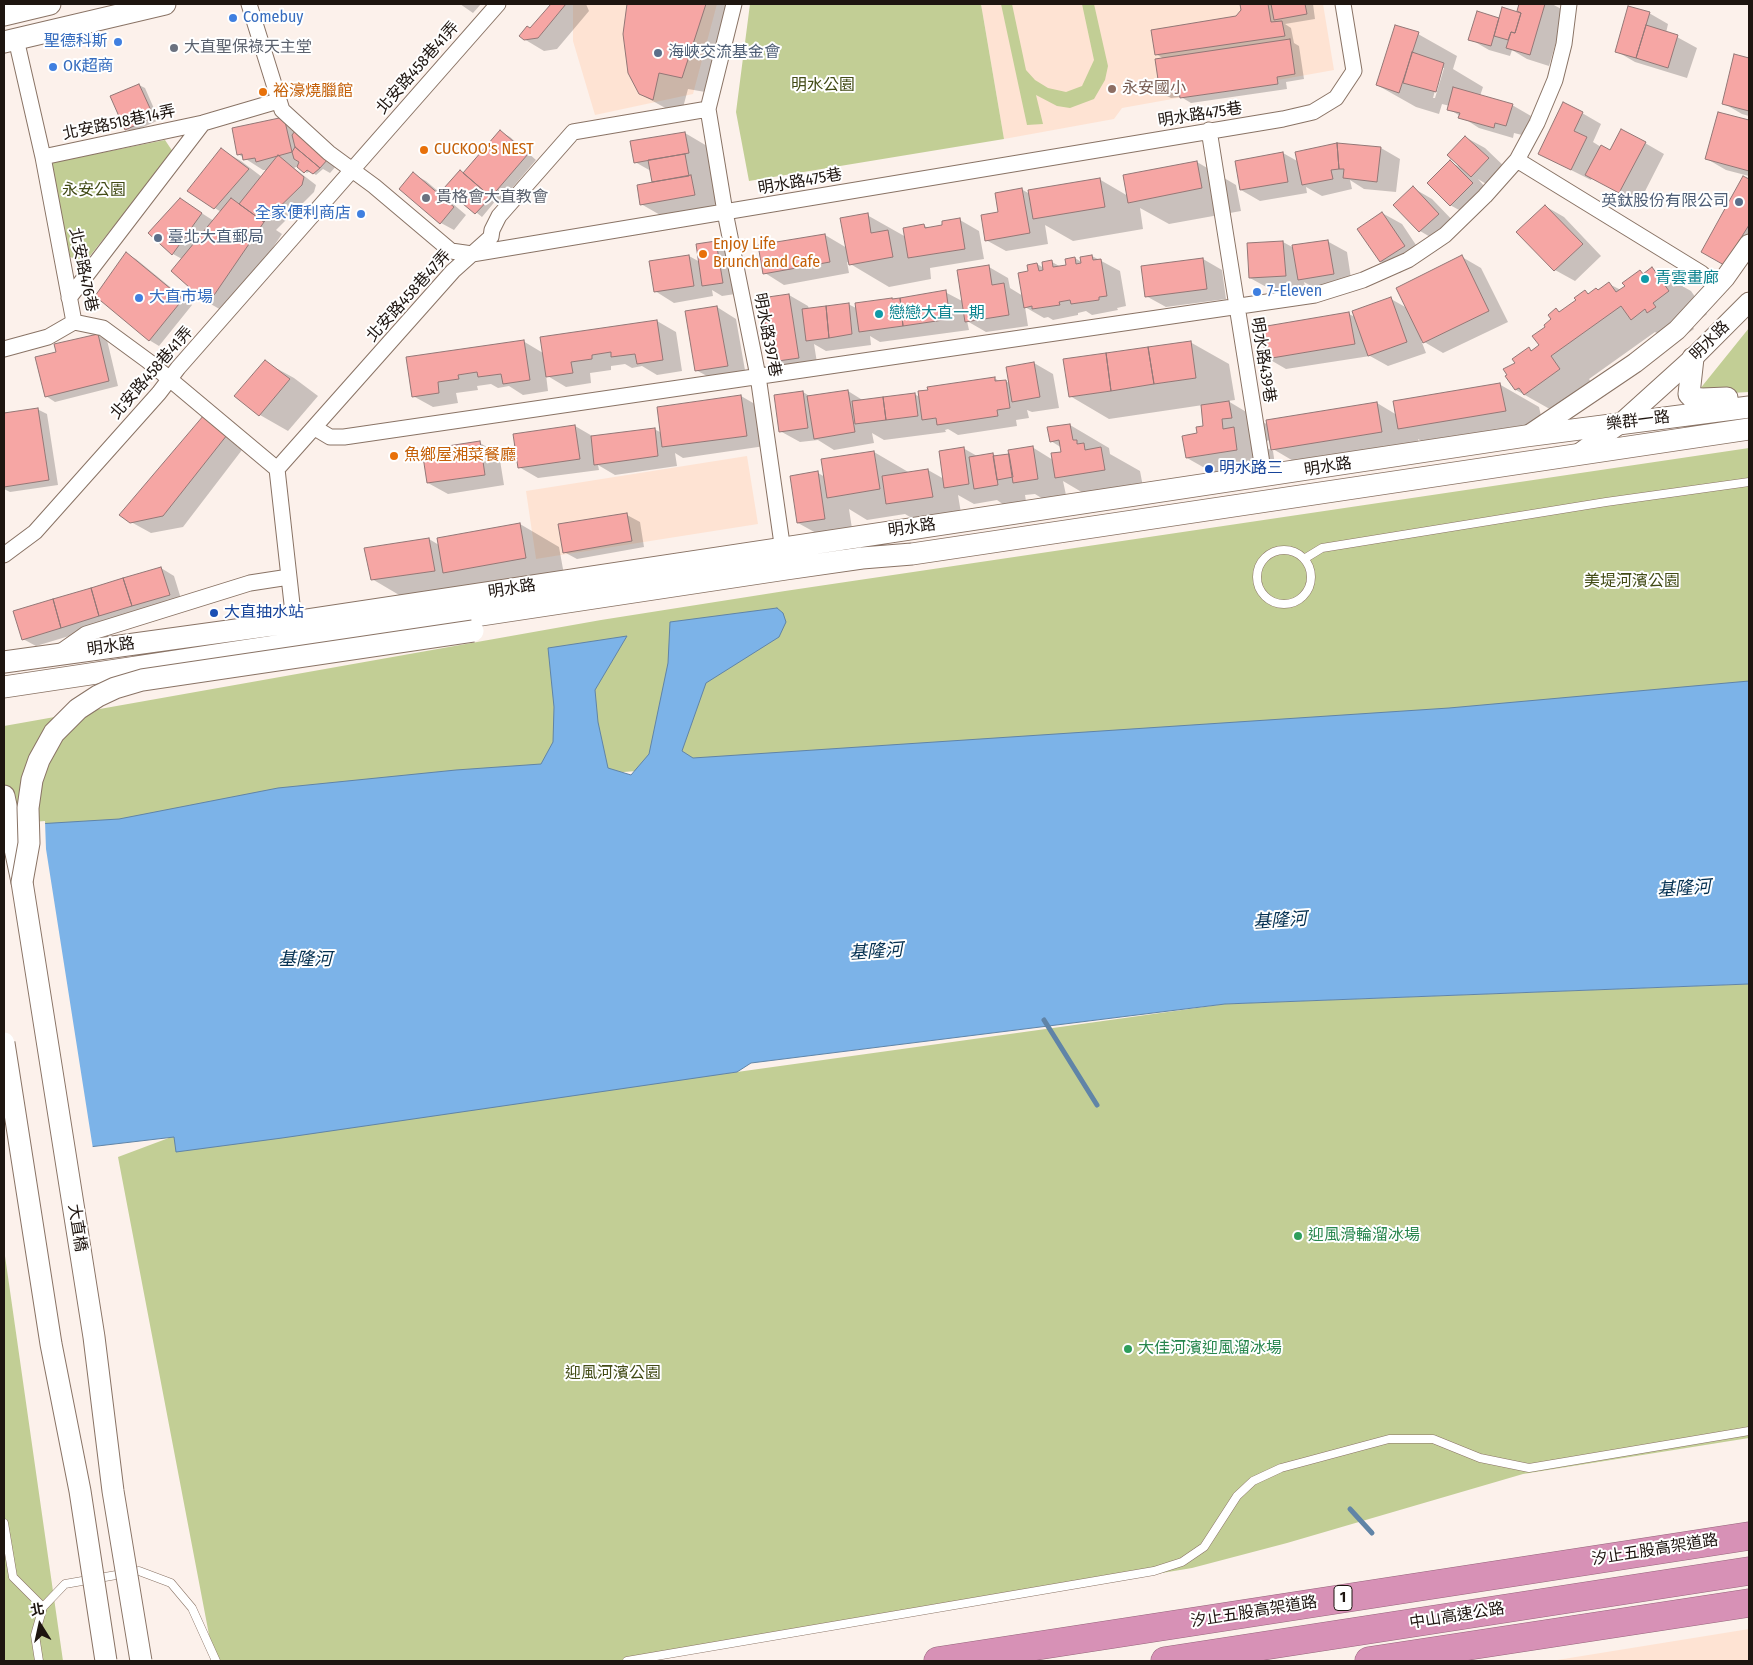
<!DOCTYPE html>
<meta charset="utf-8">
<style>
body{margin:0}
#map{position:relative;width:1753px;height:1665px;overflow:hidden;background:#fcf1eb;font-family:"Fira Sans Condensed","Noto Sans TC",sans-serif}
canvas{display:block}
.frame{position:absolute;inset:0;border:5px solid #1e1510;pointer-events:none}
.north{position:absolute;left:15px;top:1600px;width:50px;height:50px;-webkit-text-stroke:4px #fff;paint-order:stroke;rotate:350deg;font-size:14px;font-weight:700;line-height:20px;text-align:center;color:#1e1510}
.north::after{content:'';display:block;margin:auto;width:18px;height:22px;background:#1e1510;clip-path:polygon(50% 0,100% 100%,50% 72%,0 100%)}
</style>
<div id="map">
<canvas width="1753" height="1665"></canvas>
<div class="frame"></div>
<div class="north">北</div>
</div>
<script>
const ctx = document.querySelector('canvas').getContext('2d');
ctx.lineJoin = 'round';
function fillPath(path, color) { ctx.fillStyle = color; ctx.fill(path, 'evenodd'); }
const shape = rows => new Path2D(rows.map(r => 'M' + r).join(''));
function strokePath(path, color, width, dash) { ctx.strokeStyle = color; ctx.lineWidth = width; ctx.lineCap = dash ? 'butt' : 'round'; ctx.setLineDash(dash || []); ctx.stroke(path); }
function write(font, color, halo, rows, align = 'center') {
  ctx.font = font + ' "Fira Sans Condensed","Noto Sans TC",sans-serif'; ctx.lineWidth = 4; ctx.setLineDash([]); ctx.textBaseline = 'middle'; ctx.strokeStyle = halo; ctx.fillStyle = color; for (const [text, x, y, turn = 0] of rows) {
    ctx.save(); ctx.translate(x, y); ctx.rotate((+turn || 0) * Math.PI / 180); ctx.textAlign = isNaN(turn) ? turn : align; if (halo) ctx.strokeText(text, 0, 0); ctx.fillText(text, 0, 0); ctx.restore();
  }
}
fillPath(shape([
 [573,4,717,4,693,94,595,115,573,41],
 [981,4,1323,4,1334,70,1122,108,1114,119,1004,139],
 [747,456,758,524,536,559,526,491],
 [1749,1629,1749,1661,1551,1661]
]), '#fee3d3');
fillPath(shape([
 [750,4,981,4,1004,139,749,181,736,112],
 [1001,4,1012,4,1026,70,1035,80,1048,88,1066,92,1082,86,1094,60,1082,4,1094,4,1108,66,1105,80,1094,99,1070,108,1057,106,1036,95,1043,124,1027,125],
 [165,140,173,152,85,262,70,257,50,163],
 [1749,328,1749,392,1695,395],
 [1749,448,1749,688,503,781,4,842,4,726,601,620,785,591],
 [1749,984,1749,1438,1523,1474,1287,1543,1192,1568,633,1661,214,1661,118,1157,174,1136,737,1072,1225,1004],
 [4,1249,63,1661,4,1661]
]), '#c2ce95');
const water = shape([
 [777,608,783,613,786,622,779,637,706,683,682,751,693,758,1449,708,1749,681,1749,984,1225,1004,751,1063,737,1072,282,1138,176,1152,174,1137,4,1157,4,826,119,819,278,788,456,770,541,764,553,742,554,707,548,648,627,636,595,690,598,722,608,768,631,775,649,754,668,663,670,622,777,608]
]);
fillPath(water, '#7cb3e8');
strokePath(water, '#6084a7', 1);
fillPath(shape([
 [45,821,46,849,93,1149,4,1159,4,824]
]), '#fcf1eb');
fillPath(shape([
 [460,4,481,4,473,13],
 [553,4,586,4,589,11,557,49,544,51,524,39,530,29],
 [628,4,740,4,711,93,688,89,681,115,669,110,640,94,624,34],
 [1241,4,1313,4,1315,19,1285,24,1291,28,1294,43,1299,46,1304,79,1286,82,1287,89,1191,103,1181,97,1171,98,1161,93,1164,59,1156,54,1237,17,1243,10],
 [1521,4,1552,4,1565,11,1549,66,1527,59,1512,50,1510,56,1489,50,1470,39,1500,19,1518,13],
 [1649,13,1668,24,1666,33,1677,37,1697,48,1687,78,1635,62,1616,51],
 [1418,34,1457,56,1453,69,1483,87,1480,96,1512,105,1531,116,1526,136,1514,133,1513,138,1479,128,1449,109,1450,106,1442,104,1439,114,1416,107,1377,85],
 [1441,68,1444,68,1435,98,1433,98],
 [1735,56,1749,59,1749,116,1742,114,1723,103],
 [139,85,145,88,159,120,132,132,126,129],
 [1582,113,1601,124,1593,142,1601,147,1611,151,1645,143,1664,154,1639,203,1592,178,1591,180,1539,154],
 [1719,114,1749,122,1749,176,1726,170,1707,159],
 [284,118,337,165,330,173,323,169,316,175,310,171,307,173,298,166,294,168,316,185,314,192,276,230,282,234,228,314,209,303,182,259,173,254,181,200,214,221,221,212,189,191,222,150,241,161,262,177,268,170,263,170,238,154],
 [501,132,510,137,536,160,501,201,497,199,482,217,446,188,463,174],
 [685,133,724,156,727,175,724,176,733,217,681,227,641,204,653,183,651,171,635,162],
 [1465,137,1485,148,1508,170,1491,187,1478,179,1491,194,1470,216,1450,205,1450,162,1462,168],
 [1381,148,1400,159,1396,192,1364,189,1350,180,1352,189,1322,196,1306,187,1307,193,1260,201,1241,190,1283,153,1299,162],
 [1197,162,1236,185,1241,211,1169,224,1140,208,1143,229,1073,241,1045,225,1048,244,1006,251,986,240,1000,213,1021,189,1030,194,1099,179,1128,196],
 [413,174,426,181,466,215,454,230,441,223,400,189],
 [1743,177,1749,181,1749,245,1734,269,1703,252],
 [1413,188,1432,199,1457,225,1439,242,1420,231,1395,205],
 [1545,206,1564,217,1601,256,1575,281,1555,270,1518,232],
 [1382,213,1402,224,1424,257,1400,273,1380,261],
 [867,215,906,237,924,226,929,228,943,226,960,220,979,231,984,259,930,268,931,279,889,287,847,262,849,273,784,285,765,273,825,235,847,248],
 [1327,241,1347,252,1352,285,1318,290,1304,282,1305,286,1270,289,1250,278,1283,242,1294,248],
 [716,243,735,254,742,293,722,296,712,290,713,296,674,303,655,291,689,256,700,262],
 [126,254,136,259,192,305,159,346,149,340],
 [1092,256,1120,271,1126,306,1117,308,1118,310,1092,315,1086,311,1078,313,1078,315,1053,320,1048,317,1044,318,1025,307,1028,326,986,332,967,321,969,330,880,342,870,336,871,345,826,351,814,344,818,369,792,373,772,362,789,295,808,306,809,309,848,304,858,309,893,300,945,292,964,302,989,267,1008,278,1010,288,1023,296,1029,272,1037,264,1044,268,1052,262,1061,267,1067,266,1075,258,1083,263],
 [1462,257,1481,268,1508,322,1443,353,1421,340,1426,353,1388,366,1370,356,1286,369,1267,358,1349,314,1355,317,1391,299,1407,308],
 [1203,259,1222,270,1226,299,1166,307,1146,296],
 [1652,269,1691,291,1707,314,1692,326,1694,329,1687,334,1683,332,1671,341,1655,332,1589,379,1598,392,1555,412,1516,390,1511,367,1529,349,1533,351,1540,346,1547,327,1553,320,1557,310,1561,313,1578,301,1585,292,1590,294,1599,291,1609,284,1621,290,1640,271,1644,274],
 [717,307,736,319,746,376,716,381,696,370],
 [657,321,676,332,682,371,657,375,642,366,632,368,625,364,611,366,611,370,590,373,591,383,566,387,546,375,548,391,523,395,509,386,498,388,491,384,477,386,478,390,456,393,458,403,433,407,413,396,408,358,523,341,543,353],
 [98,335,107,340,118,386,55,402,46,396,57,353],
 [1190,342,1229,364,1235,400,1228,401,1268,425,1377,403,1397,415,1499,384,1539,407,1545,433,1439,451,1418,439,1421,454,1312,472,1273,449,1271,440,1261,442,1261,445,1273,451,1276,472,1226,480,1187,458,1199,434,1205,427,1203,405,1109,419,1070,396],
 [265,362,294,378,318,396,288,431,260,415],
 [1034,363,1053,374,1059,408,1032,412,1027,410,1029,418,1016,420,1017,426,958,435,948,429,945,430,946,432,884,440,872,433,874,443,834,450,818,440,800,442,780,431,803,392,811,397,848,391,864,401,914,394,920,397,994,378,1001,382,1006,381,1010,384],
 [741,396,760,407,765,446,683,458,675,453,677,466,615,475,598,465,599,470,538,478,519,467,575,426,594,437,654,429,662,433],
 [37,409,47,414,58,485,10,492,4,489,4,414],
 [205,416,245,446,183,527,151,533,131,522],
 [1070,425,1109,448,1110,454,1140,471,1144,492,1095,500,1063,481,1066,495,1043,499,1035,494,1025,495,1026,501,1004,505,997,500,974,504,958,495,961,513,915,520,905,514,867,520,849,509,853,535,827,539,798,523,818,473,825,477,874,452,910,473,928,470,944,479,963,448,977,456,993,454,997,457,1010,455,1032,447,1053,460,1062,453,1062,448,1051,441],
 [480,443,499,454,504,485,448,494,428,483],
 [627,515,640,522,644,547,577,559,564,552],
 [520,524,559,547,565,580,411,602,372,579,429,539,439,545],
 [161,568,174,576,182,602,36,646,23,639]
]), '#0003');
strokePath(shape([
 [1044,1020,1097,1105],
 [1350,1509,1372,1533]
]), '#6084a7', 5);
const building = shape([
 [551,4,566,4,538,38,524,40,519,36,527,26,530,28,551,4],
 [627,4,706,4,682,78,659,73,653,100,639,94,628,73,623,34,627,4],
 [1240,4,1268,4,1271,22,1282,21,1285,36,1155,55,1151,30,1236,16,1241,10,1240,4],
 [1271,4,1305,4,1307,14,1274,20,1271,4],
 [1519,4,1545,4,1530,55,1506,48,1511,32,1515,33,1521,13,1517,11,1519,4],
 [1628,6,1650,12,1636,58,1615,52,1628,6],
 [1502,7,1521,13,1515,33,1511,32,1508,40,1494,36,1502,7],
 [1477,11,1499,18,1491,46,1468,40,1477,11],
 [1395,25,1419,32,1399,93,1376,85,1395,25],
 [1646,25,1678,35,1668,68,1636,58,1646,25],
 [1290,39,1295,74,1277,77,1278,84,1180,98,1179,91,1160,93,1155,59,1290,39],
 [1412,52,1444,63,1436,92,1403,83,1412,52],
 [1734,54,1749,58,1749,111,1722,104,1734,54],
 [139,84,154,117,125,130,110,96,139,84],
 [1453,87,1513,104,1506,126,1495,123,1494,128,1458,118,1460,113,1447,110,1453,87],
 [1563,102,1583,112,1574,131,1587,137,1571,170,1538,154,1563,102],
 [1718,112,1749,120,1749,171,1705,159,1718,112],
 [284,117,292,152,256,162,255,158,243,160,242,154,237,155,232,128,284,117],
 [1621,129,1646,142,1619,193,1585,175,1601,145,1610,150,1621,129],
 [500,130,528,154,491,197,463,173,500,130],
 [295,131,328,159,320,168,295,147,292,135,295,131],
 [685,132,689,153,634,163,630,141,685,132],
 [1465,136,1489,158,1471,177,1447,155,1465,136],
 [1337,143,1339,169,1331,170,1333,179,1302,185,1295,152,1337,143],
 [1337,143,1381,147,1377,182,1343,178,1344,169,1339,169,1337,143],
 [295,147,320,168,313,174,307,170,304,173,297,167,299,162,294,159,292,152,295,147],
 [221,148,249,169,214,209,187,191,221,148],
 [1283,152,1288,182,1240,190,1235,161,1283,152],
 [685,154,689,176,652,182,648,160,685,154],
 [278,155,304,177,302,185,264,222,239,204,278,155],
 [1450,160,1473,183,1450,206,1427,183,1450,160],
 [1197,161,1202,188,1128,203,1123,175,1197,161],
 [460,170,491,197,475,214,444,188,460,170],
 [413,172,454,207,440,224,399,189,413,172],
 [691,175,695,195,640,205,637,185,691,175],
 [1743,176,1749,179,1749,225,1724,265,1701,252,1743,176],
 [1100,178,1105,207,1033,219,1028,190,1100,178],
 [1413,186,1439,214,1419,232,1393,205,1413,186],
 [1022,188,1030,233,985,241,981,215,998,212,995,193,1022,188],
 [180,198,202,213,172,255,148,233,180,198],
 [231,198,264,222,208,304,171,271,231,198],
 [1545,205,1583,244,1554,271,1516,232,1545,205],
 [1382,212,1405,246,1380,262,1357,229,1382,212],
 [868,213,871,233,888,230,893,257,849,265,840,218,868,213],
 [960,218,965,249,908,258,903,228,924,224,925,228,942,225,942,221,960,218],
 [825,234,830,262,763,274,758,245,825,234],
 [1328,240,1334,274,1298,280,1292,245,1328,240],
 [716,241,723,283,702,286,696,244,716,241],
 [1283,241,1286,276,1249,278,1247,243,1283,241],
 [126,252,183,299,149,341,95,296,126,252],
 [689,255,694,286,654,292,649,261,689,255],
 [1092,255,1093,260,1101,259,1107,296,1099,297,1099,300,1071,304,1070,300,1059,302,1060,305,1032,309,1032,306,1024,308,1018,273,1028,271,1027,265,1037,263,1039,271,1043,270,1042,262,1052,260,1053,267,1066,265,1065,259,1075,257,1076,264,1081,263,1080,257,1092,255],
 [1462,255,1489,311,1423,343,1396,288,1462,255],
 [1203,258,1207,289,1145,297,1141,266,1203,258],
 [989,265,992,285,1004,283,1009,315,965,322,957,270,989,265],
 [1652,267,1669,291,1653,303,1656,307,1647,313,1645,309,1631,320,1621,306,1551,356,1560,369,1524,395,1519,388,1515,390,1505,376,1507,375,1503,369,1515,363,1512,359,1529,347,1531,351,1539,345,1532,336,1545,327,1544,325,1551,319,1548,315,1556,308,1559,312,1576,300,1574,298,1585,290,1588,294,1596,288,1598,290,1609,282,1616,292,1625,286,1622,283,1640,270,1643,274,1652,267],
 [946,290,950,319,903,326,900,298,946,290],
 [789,294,799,358,771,362,761,298,789,294],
 [1391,297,1407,342,1368,356,1352,311,1391,297],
 [892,298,892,299,900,298,903,326,859,332,855,303,892,298],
 [849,303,852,334,829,338,826,306,849,303],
 [717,306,728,366,695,371,685,311,717,306],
 [826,306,829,338,806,341,802,309,826,306],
 [1349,312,1355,344,1266,359,1261,327,1349,312],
 [657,320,663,360,637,364,635,354,611,357,611,352,592,355,592,359,571,362,573,373,546,377,540,337,657,320],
 [98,334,109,381,45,397,35,357,56,352,54,344,98,334],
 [524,340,530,380,503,384,501,374,478,377,477,372,458,375,459,379,438,382,439,393,412,397,406,357,524,340],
 [1191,341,1196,378,1154,384,1148,347,1191,341],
 [1148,347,1154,384,1111,391,1106,353,1148,347],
 [1106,353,1111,391,1069,397,1063,359,1106,353],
 [265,360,290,379,259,416,234,396,265,360],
 [1034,362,1040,397,1012,402,1006,367,1034,362],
 [995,377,995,381,1006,380,1010,408,997,410,998,416,937,425,936,418,922,420,918,391,928,390,927,387,995,377],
 [1500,383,1506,411,1398,429,1393,401,1500,383],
 [848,390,855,432,814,439,807,396,848,390],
 [803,391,808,428,779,432,774,395,803,391],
 [915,393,918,416,886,420,883,397,915,393],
 [741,395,747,436,662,447,657,407,741,395],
 [883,397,886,420,855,424,852,401,883,397],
 [1229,401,1232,418,1222,419,1223,429,1234,427,1237,450,1186,458,1182,436,1197,433,1196,427,1203,426,1201,405,1229,401],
 [1377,402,1382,432,1271,450,1266,420,1377,402],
 [38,408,49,480,4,487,4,413,38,408],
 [204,415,227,435,163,516,130,523,119,515,204,415],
 [1070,424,1073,440,1077,440,1077,444,1084,443,1085,450,1101,447,1105,470,1055,478,1051,453,1061,452,1059,440,1050,442,1047,427,1070,424],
 [575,425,580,459,518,468,513,434,575,425],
 [655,428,658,456,594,465,591,436,655,428],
 [480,441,485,475,427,483,422,450,480,441],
 [1033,446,1038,479,1013,483,1008,450,1033,446],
 [964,447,969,484,944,488,939,451,964,447],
 [874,451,880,489,827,498,821,459,874,451],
 [993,453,998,485,974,489,969,457,993,453],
 [1009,454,1013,477,997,480,993,456,1009,454],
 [928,469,933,497,886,504,882,476,928,469],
 [818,471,825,519,797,523,790,476,818,471],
 [627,513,632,541,563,553,558,524,627,513],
 [520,523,526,558,443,573,437,538,520,523],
 [429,538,435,571,371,580,364,548,429,538],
 [161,567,170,595,132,606,123,578,161,567],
 [123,578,132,606,99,616,91,588,123,578],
 [91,588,99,616,61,628,53,599,91,588],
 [53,599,61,628,22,640,13,611,53,599]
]);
fillPath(building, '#f6a6a4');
strokePath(building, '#937776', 1);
const service = shape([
 '1257 577a27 27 0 1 1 54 0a27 27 0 1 1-54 0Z',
 [1304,559,1322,548,1606,502,1749,482],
 [4,1523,13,1577,43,1607],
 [39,1661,35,1635,43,1607,65,1584,139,1571,171,1583,192,1608,216,1661],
 [627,1661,1154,1571,1182,1562,1204,1547,1237,1496,1253,1481,1281,1468,1389,1439,1433,1439,1480,1458,1529,1468,1749,1431]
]);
const minor = shape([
 [249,4,282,110,329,153,374,186,451,251,472,254,1283,119,1313,112,1336,98,1354,71,1343,4],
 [734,4,708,109,725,212,758,376,784,558],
 [16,39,43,157,74,322,103,328,148,361,277,469],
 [1209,130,1264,476],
 [43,157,203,123,278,101],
 [1517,160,1701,273,1717,287],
 [69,298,203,123],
 [4,349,48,337,74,322],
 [315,428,330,437,344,437,1315,295,1363,280,1408,260,1445,235,1485,196,1517,160,1537,123,1555,80,1564,44,1569,4],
 [4,555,35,532,159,393,178,368,498,4],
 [294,622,277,469,453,271,491,237,492,230,499,216,573,132,708,109],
 [59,653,86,634,250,583,289,577]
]);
const tertiary = shape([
 [1527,436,1635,363,1677,330,1725,278,1749,244],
 [1577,455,1621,423,1693,358,1749,302]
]);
const secondary = shape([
 [4,15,50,4],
 [4,42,165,4],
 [1693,358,1689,394,1693,398,1702,399,1727,398],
 [4,662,294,622,1526,436,1749,407],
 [4,687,786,569,862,558,912,554,1749,429],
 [4,796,22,882]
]);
const motorway = shape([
 [938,1661,1749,1536],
 [1165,1661,1749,1571],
 [1369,1661,1749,1603]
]);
strokePath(service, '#897365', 9);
strokePath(minor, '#897365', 17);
strokePath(tertiary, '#897365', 21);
strokePath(secondary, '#897365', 23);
strokePath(motorway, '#96667c', 29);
strokePath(service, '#fff', 8);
strokePath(minor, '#fff', 15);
strokePath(tertiary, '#fff', 19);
strokePath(secondary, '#fff', 21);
strokePath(motorway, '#d791b6', 28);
const secondaryBridge = shape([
 [4,1043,51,1344,80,1491,106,1661],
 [141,1661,113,1491,94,1337,22,882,29,843,28,808,32,780,39,760,54,733,78,709,98,696,115,688,142,680,473,631]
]);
strokePath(secondaryBridge, '#897365', 23, []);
strokePath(secondaryBridge, '#fff', 21);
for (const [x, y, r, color] of [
 [233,18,5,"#3f7fe0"],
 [118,42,5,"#3f7fe0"],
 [174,48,5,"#6b7280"],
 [658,53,5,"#5c6f8a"],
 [53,67,5,"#3f7fe0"],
 [1112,89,5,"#8d6e63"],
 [263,92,5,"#e8710a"],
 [424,150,5,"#e8710a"],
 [426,198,5,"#6b7280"],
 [1739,202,5,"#5c6f8a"],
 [361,214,5,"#3f7fe0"],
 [158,238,5,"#5c6f8a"],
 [703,254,5,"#e8710a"],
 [1645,279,5,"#0f9aa8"],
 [1257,292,5,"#3f7fe0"],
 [139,298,5,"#3f7fe0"],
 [879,314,5,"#0f9aa8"],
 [394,456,5,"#e8710a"],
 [1209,469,5,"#1a4fb4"],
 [214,613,5,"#1a4fb4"],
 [1298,1236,5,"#2e9e5b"],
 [1128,1349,5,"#2e9e5b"]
]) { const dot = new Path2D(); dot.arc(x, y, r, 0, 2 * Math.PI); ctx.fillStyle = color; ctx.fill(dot); strokePath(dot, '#fff', 2); }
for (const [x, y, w] of [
 [1343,1598,18]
]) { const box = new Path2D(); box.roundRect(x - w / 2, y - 12.5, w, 25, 4); ctx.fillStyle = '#fff'; ctx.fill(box); strokePath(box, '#1e1510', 1); }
write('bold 15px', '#1e1510', null, [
 ["1",1343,1598]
]);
write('16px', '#366cbe', '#fff', [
 ["Comebuy",243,18],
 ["聖德科斯",108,42,"right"],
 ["OK超商",63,67],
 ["全家便利商店",351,214,"right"],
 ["7-Eleven",1267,292],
 ["大直市場",149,298]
], 'left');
write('16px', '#5b616d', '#fff', [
 ["大直聖保祿天主堂",184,48],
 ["貴格會大直教會",436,198]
], 'left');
write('16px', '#4e5e75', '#fff', [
 ["海峽交流基金會",668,53],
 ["英鈦股份有限公司",1729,202,"right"],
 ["臺北大直郵局",168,238]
], 'left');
write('16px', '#1e1510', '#fff', [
 ["北安路458巷41弄",418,68,-49],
 ["明水路475巷",1200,115,-9],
 ["北安路518巷14弄",119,123,-12],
 ["明水路475巷",800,182,-10],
 ["北安路476巷",83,270,78],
 ["北安路458巷47弄",409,296,-48],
 ["明水路397巷",767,335,79],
 ["明水路",1710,341,-45],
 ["明水路439巷",1263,360,81],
 ["北安路458巷41弄",152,373,-49],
 ["樂群一路",1638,421,-7],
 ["明水路",1328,467,-9],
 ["明水路",912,528,-8],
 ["明水路",512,589,-9],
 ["明水路",111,647,-8],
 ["大直橋",77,1228,81],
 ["汐止五股高架道路",1655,1550,-9],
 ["汐止五股高架道路",1254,1612,-9],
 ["中山高速公路",1457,1616,-9]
]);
write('16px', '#424b16', '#fff', [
 ["明水公園",823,86],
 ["永安公園",94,191],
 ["美堤河濱公園",1632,582],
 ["迎風河濱公園",613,1374]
]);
write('16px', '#785e54', '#fff', [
 ["永安國小",1122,89]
], 'left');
write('16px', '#c56008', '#fff', [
 ["裕濠燒臘館",273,92],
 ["CUCKOO's NEST",434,150],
 ["Enjoy Life",713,245],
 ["Brunch and Cafe",713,263],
 ["魚鄉屋湘菜餐廳",404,456]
], 'left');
write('16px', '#0d838f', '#fff', [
 ["青雲畫廊",1655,279],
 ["戀戀大直一期",889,314]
], 'left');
write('16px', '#164399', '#fff', [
 ["明水路三",1219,469],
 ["大直抽水站",224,613]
], 'left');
write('16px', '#27864d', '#fff', [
 ["迎風滑輪溜冰場",1308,1236],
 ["大佳河濱迎風溜冰場",1138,1349]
], 'left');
write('italic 18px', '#043051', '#fff', [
 ["基隆河",1684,889,-4],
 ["基隆河",1280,921,-4],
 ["基隆河",876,952,-4],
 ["基隆河",305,960]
]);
</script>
